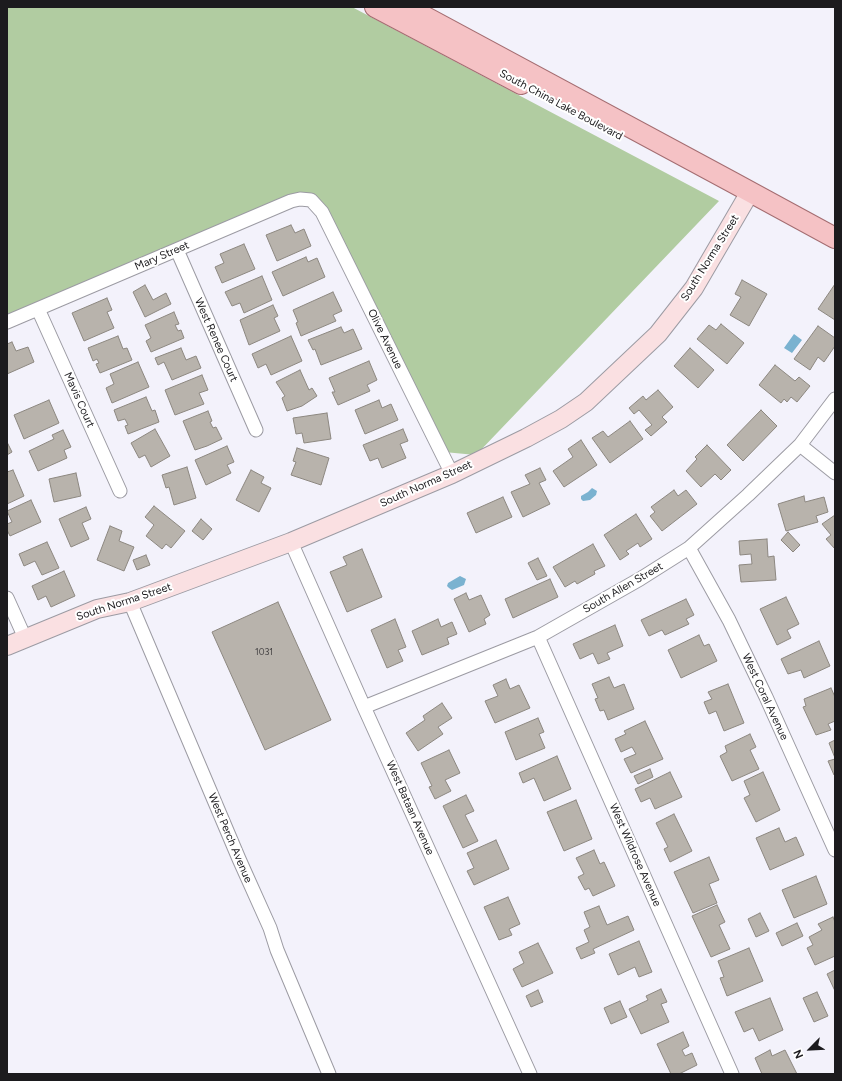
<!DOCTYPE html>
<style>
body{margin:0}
#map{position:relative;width:842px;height:1081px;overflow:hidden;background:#f3f2fb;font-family:Figtree,sans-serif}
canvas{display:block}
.frame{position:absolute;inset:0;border:8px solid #1c1b1e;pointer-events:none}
.north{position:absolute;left:790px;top:1029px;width:40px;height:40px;-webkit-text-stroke:3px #fff;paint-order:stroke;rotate:246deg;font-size:11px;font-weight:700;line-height:16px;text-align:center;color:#1c1b1e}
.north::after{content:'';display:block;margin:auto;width:14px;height:18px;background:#1c1b1e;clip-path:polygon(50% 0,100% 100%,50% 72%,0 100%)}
</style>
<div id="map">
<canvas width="842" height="1081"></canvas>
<div class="frame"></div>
<div class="north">N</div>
</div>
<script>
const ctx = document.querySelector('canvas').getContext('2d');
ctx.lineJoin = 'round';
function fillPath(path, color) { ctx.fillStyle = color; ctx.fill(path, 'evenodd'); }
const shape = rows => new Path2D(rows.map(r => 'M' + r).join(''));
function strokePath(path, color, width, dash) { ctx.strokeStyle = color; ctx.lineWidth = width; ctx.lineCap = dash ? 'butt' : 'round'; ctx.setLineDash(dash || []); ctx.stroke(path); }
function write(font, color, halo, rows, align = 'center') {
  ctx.font = font + ' Figtree,sans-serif'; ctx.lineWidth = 4; ctx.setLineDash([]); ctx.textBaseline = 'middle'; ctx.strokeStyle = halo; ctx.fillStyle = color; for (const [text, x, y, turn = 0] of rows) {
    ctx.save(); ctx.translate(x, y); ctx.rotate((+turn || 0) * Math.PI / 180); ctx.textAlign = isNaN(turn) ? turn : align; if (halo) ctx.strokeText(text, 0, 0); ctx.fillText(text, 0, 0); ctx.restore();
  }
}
fillPath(shape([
 [7,7,352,7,719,201,476,455,444,452,316,204,302,194,7,318]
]), '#b1cca1');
fillPath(shape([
 [794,334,802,340,792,353,784,348],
 [592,488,597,491,596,495,590,500,583,501,581,499,581,496,588,492],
 [460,576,466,579,464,585,452,590,449,588,447,586,448,583]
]), '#7ab2d0');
const building = shape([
 [291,225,295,233,304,229,311,246,277,261,266,235,291,225],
 [244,244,255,269,222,283,215,267,224,263,220,254,244,244],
 [306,257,308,262,317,258,325,277,283,296,272,272,306,257],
 [262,276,272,300,244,313,240,303,232,306,225,292,262,276],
 [742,280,767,294,749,326,730,315,741,297,735,294,742,280],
 [835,284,835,320,818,309,835,284],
 [145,285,153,300,166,293,171,304,145,317,133,292,145,285],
 [333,292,342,311,333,315,336,321,301,336,296,323,298,322,293,310,333,292],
 [107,298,112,310,107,312,114,328,84,341,72,313,107,298],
 [273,305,278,316,274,318,280,331,249,345,240,320,273,305],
 [174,312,179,324,175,325,178,331,181,330,184,338,151,352,146,341,151,338,145,325,174,312],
 [721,324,744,343,727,364,697,339,709,325,716,330,721,324],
 [818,326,835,338,835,346,824,362,818,357,810,370,794,359,818,326],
 [341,327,344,333,353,329,362,349,321,365,315,349,313,350,308,340,341,327],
 [118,336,123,349,127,348,132,360,100,373,96,364,99,363,97,359,93,361,88,348,118,336],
 [291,336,302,361,271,375,266,364,258,368,252,354,291,336],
 [12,342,16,351,28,347,34,362,7,374,7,344,12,342],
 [181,348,186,360,196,356,201,368,172,380,164,362,158,365,155,358,181,348],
 [690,348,714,370,698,388,674,366,690,348],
 [369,361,377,380,367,385,370,391,338,405,332,392,335,392,329,378,369,361],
 [138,362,149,387,112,403,106,388,114,384,110,374,138,362],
 [775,365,795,381,799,377,810,386,797,402,791,397,787,402,784,399,781,403,759,385,775,365],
 [300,370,309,390,312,388,317,396,302,406,287,411,282,398,285,396,276,382,300,370],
 [202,375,208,390,199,393,204,404,175,415,165,390,202,375],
 [658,390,673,407,662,417,667,422,651,436,645,430,652,425,639,410,634,414,629,408,643,396,646,400,658,390],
 [146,397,152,411,155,410,159,422,128,434,125,426,128,425,125,419,118,421,114,410,146,397],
 [49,400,59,423,24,439,14,415,49,400],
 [379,400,382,408,391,404,398,420,365,434,355,410,379,400],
 [761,410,777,426,743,461,727,445,761,410],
 [208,411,212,421,210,422,213,428,216,427,222,439,207,446,195,450,183,421,208,411],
 [327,413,331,439,304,443,302,433,296,434,293,418,327,413],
 [630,421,643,439,610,463,592,438,603,431,608,437,630,421],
 [155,429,170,456,151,467,145,455,139,458,131,443,155,429],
 [403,429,408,441,400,444,406,458,382,468,378,458,370,461,363,445,403,429],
 [63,430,71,447,64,450,67,458,38,471,29,451,54,439,52,435,63,430],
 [581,440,597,465,564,487,553,471,573,457,568,449,581,440],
 [7,442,12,452,7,455,7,442],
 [707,445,731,470,721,480,715,474,701,487,686,471,697,459,695,457,707,445],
 [227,446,234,462,227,465,231,473,206,485,195,460,227,446],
 [297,448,329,458,321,485,291,475,296,462,293,461,297,448],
 [187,467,196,498,174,505,169,487,166,488,162,475,187,467],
 [540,468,546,480,539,483,550,504,523,517,511,492,530,484,525,475,540,468],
 [13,470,24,496,7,504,7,472,13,470],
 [251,470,264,477,261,483,271,488,259,512,236,500,251,470],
 [76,473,81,496,54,502,49,479,76,473],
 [674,490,678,496,686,490,697,504,662,531,650,516,655,512,651,507,674,490],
 [804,496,805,502,824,497,828,512,816,516,818,522,786,531,778,504,804,496],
 [503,497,512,517,476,533,467,513,503,497],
 [31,500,41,522,10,536,7,530,7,524,12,522,7,511,31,500],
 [154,506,185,531,171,548,166,544,162,549,146,536,154,525,145,517,154,506],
 [86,507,91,519,82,523,89,539,71,547,59,519,86,507],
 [636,514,652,539,640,547,638,543,626,551,629,554,620,560,604,535,636,514],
 [835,515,835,549,826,539,831,535,822,524,835,515],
 [201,519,212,529,203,540,192,531,201,519],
 [110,526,122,531,119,541,134,547,124,571,97,560,110,526],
 [788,532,800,545,793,552,781,540,788,532],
 [767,539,768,557,774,556,776,580,741,582,739,565,752,564,751,554,740,555,739,541,767,539],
 [47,542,59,568,42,575,35,561,24,566,19,554,47,542],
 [593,544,605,566,594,571,595,574,577,584,575,581,565,587,553,567,593,544],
 [362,549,382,597,347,612,330,572,347,565,343,557,362,549],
 [146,555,150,565,137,570,133,560,146,555],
 [538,558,547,576,537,580,528,563,538,558],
 [64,571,75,596,51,607,46,596,38,600,32,586,64,571],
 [550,579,558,597,513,618,505,599,550,579],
 [466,593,469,600,481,595,490,615,484,619,486,624,469,632,454,599,466,593],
 [786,597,799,624,787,630,791,638,777,645,760,609,786,597],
 [686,599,694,615,686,619,689,624,665,635,662,630,649,636,641,620,686,599],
 [278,602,331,720,265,750,212,632,278,602],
 [395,619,406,647,398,650,403,661,387,668,371,630,395,619],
 [438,619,441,627,452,622,457,634,447,638,449,644,422,655,412,631,438,619],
 [615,625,623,646,607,653,610,659,598,664,593,653,580,659,573,644,615,625],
 [699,635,704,646,709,644,717,661,681,678,668,650,699,635],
 [819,641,830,666,804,678,801,670,788,674,781,659,819,641],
 [609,677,614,688,624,684,634,709,608,720,604,710,600,711,595,699,598,698,592,684,609,677],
 [506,679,510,689,519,685,530,708,495,723,485,701,498,696,493,685,506,679],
 [728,684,744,723,724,731,716,711,709,714,704,702,712,699,708,692,728,684],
 [831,688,835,697,835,721,828,724,831,730,816,735,803,707,806,706,804,699,831,688],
 [442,703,452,718,438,727,443,734,418,751,406,733,425,720,423,716,442,703],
 [538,718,544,732,539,734,545,748,516,760,505,732,538,718],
 [645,721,663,759,631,773,624,759,636,754,632,747,621,752,615,739,626,734,624,731,645,721],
 [750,734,756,747,750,750,759,769,732,781,720,756,727,752,725,746,750,734],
 [835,740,835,758,829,743,835,740],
 [449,750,460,773,445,780,451,791,435,799,429,787,432,786,421,763,449,750],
 [557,756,571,789,544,801,534,778,523,783,519,773,557,756],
 [835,759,835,774,834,775,828,761,835,759],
 [650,769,653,777,638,784,634,776,650,769],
 [670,772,682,797,655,809,650,798,641,802,635,789,670,772],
 [763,772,780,810,756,822,744,798,750,795,744,781,763,772],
 [466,795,474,811,465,815,478,841,463,848,443,806,466,795],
 [576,800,592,839,564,851,547,812,576,800],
 [674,814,692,851,670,862,664,849,668,847,656,823,674,814],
 [779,828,785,842,796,837,804,855,770,870,756,838,779,828],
 [496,840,509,869,474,885,467,871,474,868,467,853,496,840],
 [594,850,600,864,604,862,615,886,593,896,589,888,585,890,578,877,584,874,576,858,594,850],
 [709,857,719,880,709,884,717,903,693,913,674,872,709,857],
 [816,876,827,904,794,918,782,890,816,876],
 [508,897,520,924,509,929,512,935,499,940,484,907,508,897],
 [717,905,725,922,719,925,730,949,711,957,692,916,717,905],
 [599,906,607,925,628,916,634,930,593,949,595,953,581,959,576,948,589,942,584,930,590,927,584,912,599,906],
 [760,913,769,931,756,937,748,919,760,913],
 [833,917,835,922,835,956,815,965,807,948,813,945,809,937,822,930,818,924,833,917],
 [797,923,803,936,782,946,776,933,797,923],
 [639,941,652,972,639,977,635,967,618,975,609,954,639,941],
 [538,943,553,973,522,987,513,969,524,963,519,952,538,943],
 [749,948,763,981,727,996,720,978,724,977,718,961,749,948],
 [835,970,835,991,827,974,835,970],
 [661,989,667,1002,661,1004,669,1022,641,1034,629,1009,648,1000,646,996,661,989],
 [538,990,543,1002,531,1007,526,996,538,990],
 [817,992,828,1016,814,1022,803,998,817,992],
 [770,998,783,1030,759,1041,753,1028,744,1032,735,1012,770,998],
 [620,1001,627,1017,611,1024,604,1008,620,1001],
 [683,1032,689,1046,682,1050,685,1056,692,1053,697,1065,679,1074,671,1074,657,1044,683,1032],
 [770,1050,772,1056,785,1050,797,1074,762,1074,755,1058,770,1050]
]);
fillPath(building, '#b8b3ac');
strokePath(building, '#8c8780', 1);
const street = shape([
 [177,250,256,430],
 [38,309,120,491],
 [7,322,291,201,300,199,311,200,322,212,452,474],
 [800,445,835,473],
 [291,542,364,707,530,1074],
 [689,548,729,620,766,697,835,850],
 [7,598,25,638],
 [130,602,239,859,270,928,277,950,329,1074],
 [538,637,732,1074],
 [364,707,538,637,640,579,689,548,748,495,800,445,835,399]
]);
const secondary = shape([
 [7,646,97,609,130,602,291,542,452,474,526,438,561,419,586,402,658,334,694,288,750,192]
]);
const primary = shape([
 [375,7,521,84],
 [407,7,732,182,835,238]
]);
strokePath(street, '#9c9ba3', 15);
strokePath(secondary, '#9c9ba3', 20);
strokePath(primary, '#a46d71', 22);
strokePath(street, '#fff', 13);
strokePath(secondary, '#fae0e2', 18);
strokePath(primary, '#f5c2c5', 20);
write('9px', '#434142', null, [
 ["1031",264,652]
]);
write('11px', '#1c1b1e', '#fff', [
 ["South China Lake Boulevard",561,105,28],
 ["Mary Street",162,256,-23],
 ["South Norma Street",710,258,-58],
 ["Olive Avenue",385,339,64],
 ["West Renee Court",216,340,66],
 ["Mavis Court",79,400,66],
 ["South Norma Street",426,484,-24],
 ["South Allen Street",623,588,-30],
 ["South Norma Street",124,602,-18],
 ["West Coral Avenue",765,697,65],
 ["West Bataan Avenue",410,808,66],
 ["West Perch Avenue",230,838,67],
 ["West Wildrose Avenue",635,855,66]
]);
</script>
